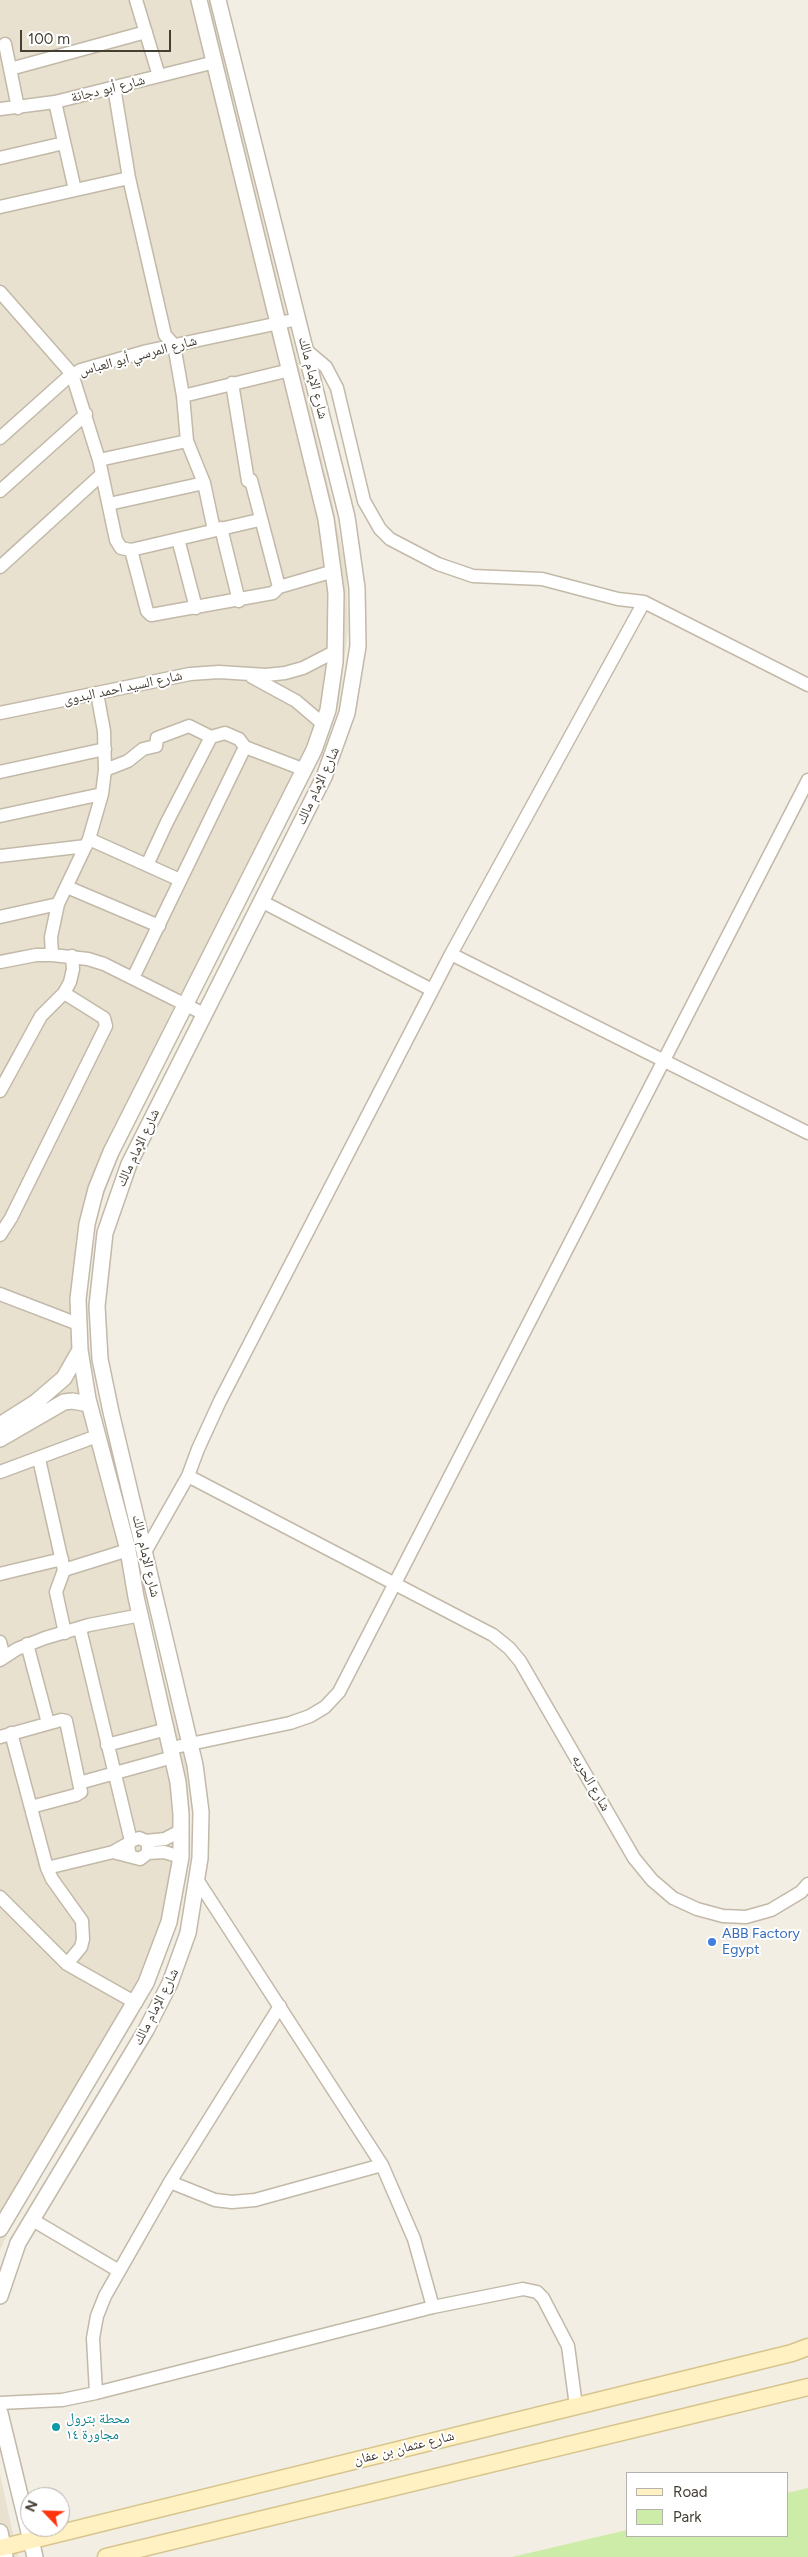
<!DOCTYPE html>
<meta charset="utf-8">
<style>
body{margin:0}
#map{position:relative;width:808px;height:2557px;overflow:hidden;background:#f3eee3;font-family:Figtree,sans-serif}
canvas{display:block}
.legend{position:absolute;left:626px;top:2472px;width:162px;height:65px;box-sizing:border-box;background:#fff;border:1px solid #b5b2ad;margin:0;padding:6px 9px;list-style:none;font-size:15px;color:#453e33}
.legend li{display:flex;align-items:center;gap:10px;height:25px}
.legend b{width:25px;border:1px solid #b5b2ad}
.north{position:absolute;left:20px;top:2487px;width:50px;height:50px;box-sizing:border-box;background:#fff;border:1px solid #b5b2ad;border-radius:50%;rotate:294deg;font-size:14px;font-weight:700;line-height:20px;text-align:center;color:#453e33}
.north::after{content:'';display:block;margin:auto;width:18px;height:22px;background:#ff350e;clip-path:polygon(50% 0,100% 100%,50% 72%,0 100%)}
.scale{position:absolute;left:20px;top:30px;width:151px;height:22px;box-sizing:border-box;border:2px solid #453e33;border-top:0;padding-left:6px;font-size:15px;line-height:18px;white-space:nowrap;color:#453e33;-webkit-text-stroke:4px #fff;paint-order:stroke}
</style>
<div id="map">
<canvas width="808" height="2557"></canvas>
<ul class="legend">
<li><b style="height:6px;background:#fff1c1"></b>Road</li>
<li><b style="height:14px;background:#cceca7"></b>Park</li>
</ul>
<div class="north">N</div>
<div class="scale">100 m</div>
</div>
<script>
const ctx = document.querySelector('canvas').getContext('2d');
ctx.lineJoin = 'round';
function fillPath(path, color) { ctx.fillStyle = color; ctx.fill(path, 'evenodd'); }
const shape = rows => new Path2D(rows.map(r => 'M' + r).join(''));
function strokePath(path, color, width, dash) { ctx.strokeStyle = color; ctx.lineWidth = width; ctx.lineCap = dash ? 'butt' : 'round'; ctx.setLineDash(dash || []); ctx.stroke(path); }
function write(font, color, halo, rows, align = 'center') {
  ctx.font = font + ' Figtree,"Noto Naskh Arabic",sans-serif'; ctx.lineWidth = 4; ctx.setLineDash([]); ctx.textBaseline = 'middle'; ctx.strokeStyle = halo; ctx.fillStyle = color; for (const [text, x, y, turn = 0] of rows) {
    ctx.save(); ctx.translate(x, y); ctx.rotate((+turn || 0) * Math.PI / 180); ctx.textAlign = isNaN(turn) ? turn : align; if (halo) ctx.strokeText(text, 0, 0); ctx.fillText(text, 0, 0); ctx.restore();
  }
}
fillPath(shape([
 [0,0,209,0,332,500,346,569,348,630,339,703,322,755,157,1079,116,1163,101,1203,91,1247,86,1317,92,1375,139,1581,186,1764,190,1809,188,1857,184,1887,174,1934,156,1978,134,2022,19,2209,0,2250],
 [0,2474,18,2557,0,2557]
]), '#e8e1d0');
fillPath(shape([
 [808,2488,808,2557,512,2557,627,2530,627,2536,787,2536,787,2493]
]), '#cceca7');
const minor = shape([
 [136,0,159,76],
 [5,44,18,108],
 [10,69,146,32],
 [114,87,129,178,165,335,174,345,183,396,187,441,204,483,214,530],
 [55,102,75,190],
 [0,109,55,102,215,62],
 [0,158,64,143],
 [0,207,129,178],
 [0,292,72,374,99,460,116,540,121,548,131,550,259,520],
 [306,350,326,367,337,388,364,501,380,529,390,539,438,564,473,576,542,579,618,599,644,602],
 [232,383,248,481,251,480,279,587],
 [183,396,290,370],
 [0,438,66,379,81,370,147,351,298,319],
 [99,460,187,441],
 [0,491,86,414],
 [109,504,204,483],
 [221,528,239,601],
 [178,539,196,608],
 [131,550,147,611,151,615,273,593,279,587,334,571],
 [0,567,102,474],
 [252,677,296,701,323,724],
 [808,685,644,602,451,954,808,1133],
 [0,713,190,674,219,672,266,675,285,673,303,668,336,651],
 [105,770,128,761,143,749,156,746,157,738,189,726,211,737,225,733,239,739,245,747,305,770],
 [0,772,105,749],
 [0,816,102,794],
 [89,839,180,880],
 [0,856,86,846],
 [147,865,167,822,211,737],
 [67,887,159,926],
 [261,901,432,990],
 [0,917,58,904],
 [451,954,220,1401,198,1449,188,1476,493,1635,509,1648,520,1661,634,1858,652,1880,673,1898,697,1909,723,1916,746,1917,771,1910,801,1892,808,1884],
 [52,955,51,937,58,904,89,839,102,794,105,770,104,731,97,693],
 [0,962,36,955,52,955,88,959,104,964,204,1014],
 [133,978,245,747],
 [0,1091,41,1016,64,993,70,982,73,969,72,956],
 [0,1235,11,1218,106,1026,104,1018,64,993],
 [0,1294,78,1324],
 [39,1459,64,1570,56,1592,65,1633],
 [0,1472,97,1436],
 [145,1552,188,1476],
 [64,1570,128,1550],
 [0,1574,62,1559],
 [80,1629,131,1841],
 [0,1642,4,1657],
 [27,1644,48,1723],
 [0,1660,17,1649,45,1638,89,1625,141,1615],
 [11,1733,47,1868,52,1879,82,1921,83,1939,81,1947,67,1964],
 [0,1737,61,1720,66,1721,81,1792,76,1795,31,1807],
 [107,1745,167,1729],
 [171,1748,290,1723,310,1716,325,1707,339,1692,808,780],
 [79,1783,173,1757],
 [146,1841,165,1839,182,1830],
 [113,1852,140,1859,148,1853,148,1845,146,1841,139,1838,131,1841,128,1847,130,1855],
 [148,1853,164,1852,181,1857],
 [47,1868,113,1852,129,1843],
 [0,1897,67,1964,136,2003],
 [170,2182,215,2200,232,2202,255,2200,382,2165],
 [31,2219,119,2271],
 [433,2307,523,2289,537,2292,543,2298,568,2346,576,2406],
 [96,2393,93,2338,97,2316,105,2296,170,2182,280,2006],
 [0,2403,62,2400,96,2393,433,2307,414,2239,382,2165,198,1881]
]);
const tertiary = shape([
 [0,1425,36,1402,64,1378,80,1350],
 [0,1439,64,1402,72,1401,89,1404],
 [0,2229,146,1983,169,1922,181,1857,181,1814,178,1782,136,1597,128,1550,88,1399,80,1350,78,1299,87,1224,96,1189,111,1152,314,750,328,710,335,662,336,593,326,519,199,0],
 [0,2296,18,2243,146,2030,170,1983,188,1933,200,1858,201,1812,195,1765,111,1412,100,1359,97,1306,105,1233,129,1164,324,777,347,713,358,646,357,588,347,517,218,0],
 [0,2413,35,2557],
 [0,2532,5,2557]
]);
const secondary = shape([
 [0,2548,792,2353,808,2347],
 [106,2557,808,2387]
]);
strokePath(minor, '#c2b9a8', 15);
strokePath(tertiary, '#c2b9a8', 18);
strokePath(secondary, '#d7c58e', 19);
strokePath(minor, '#fff', 12);
strokePath(tertiary, '#fff', 15);
strokePath(secondary, '#fff1c1', 16);
for (const [x, y, r, color] of [
 [712,1942,5,"#3f7fe0"],
 [56,2427,5,"#0f9aa8"]
]) { const dot = new Path2D(); dot.arc(x, y, r, 0, 2 * Math.PI); ctx.fillStyle = color; ctx.fill(dot); strokePath(dot, '#fff', 2); }
write('14px', '#453e33', '#fff', [
 ["شارع أبو دجانة",108,89,-14],
 ["شارع المرسي أبو العباس",138,356,-15],
 ["شارع الإمام مالك",313,378,76],
 ["شارع السيد احمد البدوى",123,688,-12],
 ["شارع الإمام مالك",318,786,-65],
 ["شارع الإمام مالك",138,1148,-65],
 ["شارع الإمام مالك",146,1556,77],
 ["شارع الحريه",591,1783,60],
 ["شارع الإمام مالك",156,2007,-63],
 ["شارع عثمان بن عفان",404,2448,-14]
]);
write('14px', '#366cbe', '#fff', [
 ["ABB Factory",722,1934],
 ["Egypt",722,1950]
], 'left');
write('14px', '#0d838f', '#fff', [
 ["محطة بترول",66,2419],
 ["مجاورة ١٤",66,2435]
], 'left');
</script>
